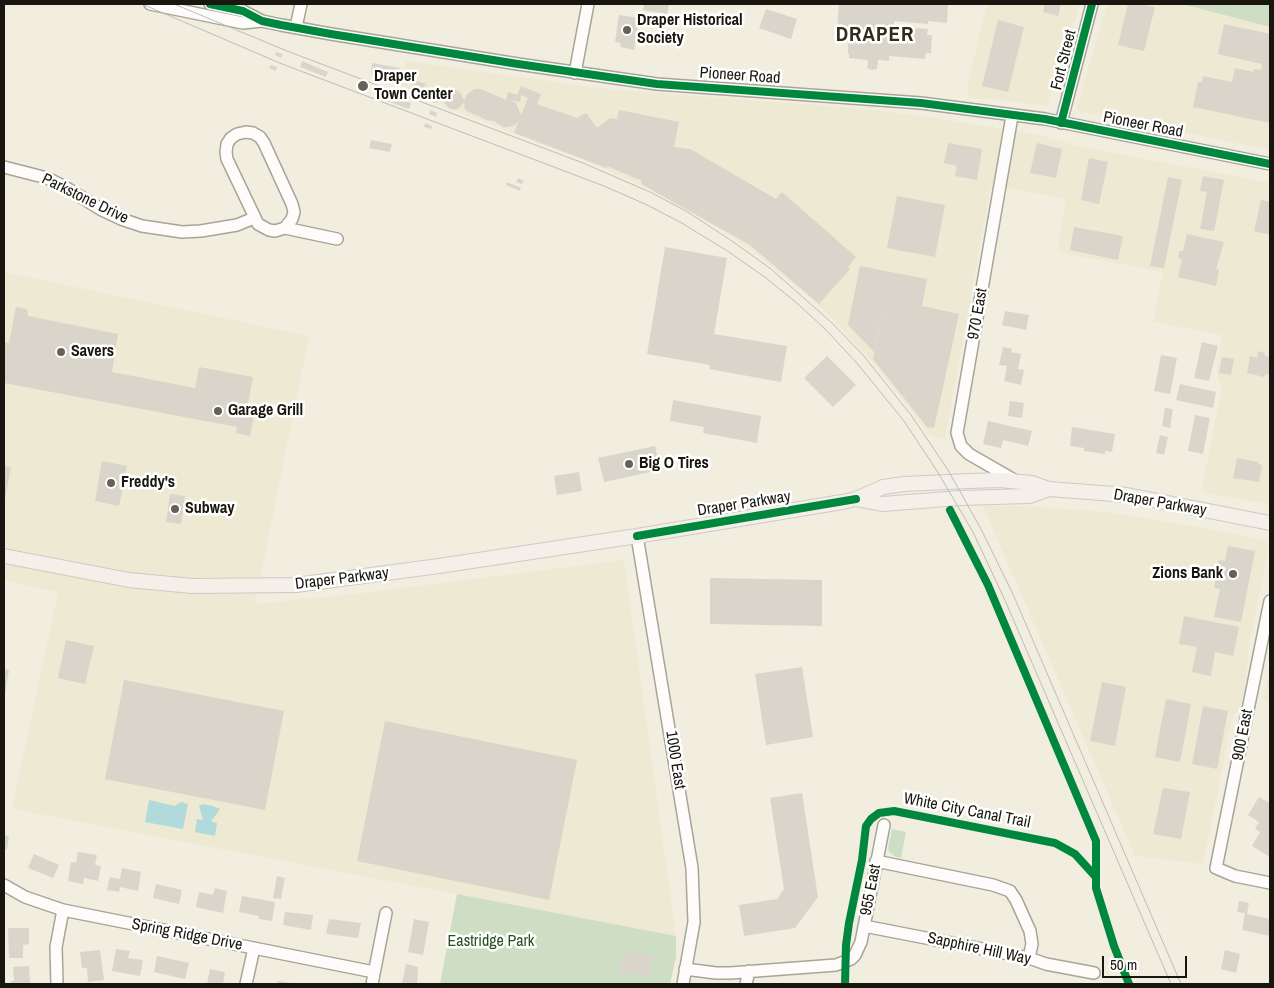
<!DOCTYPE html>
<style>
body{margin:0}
#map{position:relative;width:1274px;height:988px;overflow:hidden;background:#f1eee0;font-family:"Archivo Narrow",sans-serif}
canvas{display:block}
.frame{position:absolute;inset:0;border:5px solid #18160e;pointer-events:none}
.scale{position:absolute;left:1102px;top:956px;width:85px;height:22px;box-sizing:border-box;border:2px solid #18160e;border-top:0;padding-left:6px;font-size:15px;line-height:18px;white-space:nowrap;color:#18160e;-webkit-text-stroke:4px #fff;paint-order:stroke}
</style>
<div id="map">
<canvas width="1274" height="988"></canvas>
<div class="frame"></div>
<div class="scale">50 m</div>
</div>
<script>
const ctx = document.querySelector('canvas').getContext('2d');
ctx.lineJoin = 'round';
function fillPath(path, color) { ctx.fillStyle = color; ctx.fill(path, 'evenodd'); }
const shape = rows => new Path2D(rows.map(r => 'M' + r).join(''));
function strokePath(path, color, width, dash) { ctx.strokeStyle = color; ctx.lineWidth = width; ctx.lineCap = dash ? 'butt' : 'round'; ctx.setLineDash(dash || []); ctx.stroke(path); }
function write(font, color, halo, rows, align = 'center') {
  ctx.font = font + ' "Archivo Narrow",sans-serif'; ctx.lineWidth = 5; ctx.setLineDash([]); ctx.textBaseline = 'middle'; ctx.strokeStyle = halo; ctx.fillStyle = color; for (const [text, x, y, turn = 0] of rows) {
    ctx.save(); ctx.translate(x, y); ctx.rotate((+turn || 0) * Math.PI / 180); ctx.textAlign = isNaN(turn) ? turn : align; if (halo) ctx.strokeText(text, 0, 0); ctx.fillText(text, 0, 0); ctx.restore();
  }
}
fillPath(shape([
 [987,4,1080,4,1072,31,1068,34,1047,106,1004,100,969,98,967,87],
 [1107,4,1182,4,1270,27,1270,150,1079,111,1077,108],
 [406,61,606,89,855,108,930,117,1038,135,1078,146,1270,183,1270,503,1263,503,1201,492,1222,387,1217,376,1218,357,1222,335,1153,322,1163,272,1057,252,1066,199,991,185,945,439,930,435,870,359,821,307,749,248,717,228,641,185,593,164,401,89],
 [4,272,309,336,255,604,363,593,624,560,676,936,12,809,58,592,4,581],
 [983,506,1023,506,1107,512,1186,525,1260,539,1266,542,1268,546,1268,552,1248,651,1247,670,1244,690,1239,711,1233,715,1203,864,1135,856],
 [1270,679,1270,702,1263,700,1267,680]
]), '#eee9d2');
fillPath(shape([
 [1182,4,1270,4,1270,27],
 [892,829,906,832,901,858,896,857,889,852,888,848],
 [457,894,676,936,676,957,670,984,440,984]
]), '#cedec4');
fillPath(shape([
 [149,800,175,806,181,802,188,804,183,829,145,822],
 [203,804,213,806,220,809,212,820,212,822,217,823,215,836,195,832,197,819,203,820,199,806]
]), '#b0dadb');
fillPath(shape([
 [644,4,669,4,667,14,643,10],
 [839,4,948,4,947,23,928,21,928,24,894,21,894,26,928,29,927,35,932,35,931,53,926,53,925,59,889,56,889,61,878,60,877,69,872,70,867,68,868,60,849,58,849,54,848,54,848,42,836,41],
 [1045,4,1061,4,1058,16,1043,12],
 [1128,4,1139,4,1155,7,1144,51,1118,45],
 [766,9,797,19,791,39,759,28],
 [619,15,639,18,634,50,620,47,621,43,615,42],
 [998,20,1024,27,1008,92,982,86],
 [1224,24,1270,34,1270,123,1193,107,1198,82,1202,82,1203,76,1232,82,1235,68,1253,72,1254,69,1261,70,1262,64,1218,54],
 [276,52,283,54,281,58,275,55],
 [302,61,328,72,326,77,300,67],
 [372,63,400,68,399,80,371,75],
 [271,65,277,67,276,71,269,68],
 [406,77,426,84,424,88,405,81],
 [521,86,541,94,537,104,577,118,586,113,597,128,610,118,617,119,619,110,679,122,674,147,690,149,776,199,782,192,856,257,848,267,850,269,819,304,750,245,641,184,642,181,607,166,607,168,514,133,519,120,515,125,509,127,503,127,494,121,486,120,479,116,468,112,465,109,464,102,459,108,455,110,448,108,444,102,444,97,446,92,454,89,461,93,464,101,467,94,475,89,481,89,506,100,508,92,517,95],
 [521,95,528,98,521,115,516,103,511,100,520,102],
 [438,88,440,102,433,103,431,89],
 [385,93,411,103,409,109,382,99],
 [430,110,437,113,436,117,429,114],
 [425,123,432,126,431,129,424,127],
 [371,140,392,144,390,152,369,148],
 [948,143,982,149,977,180,955,176,957,166,944,163],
 [1037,143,1062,149,1056,178,1030,173],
 [1089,158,1108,162,1099,204,1081,200],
 [1203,176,1224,180,1214,231,1200,229,1207,192,1200,191],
 [1168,177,1182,180,1164,268,1150,266],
 [518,178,524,181,522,184,516,182],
 [507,182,521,188,520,191,506,185],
 [897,196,945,205,935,257,887,248],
 [1261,200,1270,202,1270,235,1254,231],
 [1074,227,1123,236,1118,260,1070,250],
 [1187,234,1224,242,1216,269,1219,270,1216,286,1178,277,1182,259,1178,258,1179,251,1183,251],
 [665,247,727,258,714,334,787,346,781,382,709,369,710,365,647,354],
 [860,266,927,279,922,306,959,314,934,428,927,427,873,359,888,281,874,352,848,325],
 [16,307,27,309,28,316,118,334,112,372,195,388,199,367,253,377,246,414,254,415,250,436,236,433,237,427,4,383,4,342,9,343],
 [1005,311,1029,315,1026,330,1002,325],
 [1202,342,1218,346,1209,381,1194,378],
 [1003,347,1012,349,1011,352,1021,354,1018,369,1024,370,1021,385,1004,381,1007,366,999,365],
 [1258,351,1265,353,1265,356,1270,357,1270,375,1265,374,1264,377,1247,373,1250,356,1257,358],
 [1161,355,1177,358,1170,394,1154,391],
 [827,356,856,385,833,407,804,378],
 [1222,357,1234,359,1231,375,1219,373],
 [1180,384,1216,392,1213,408,1176,400],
 [673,400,761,416,757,443,703,433,704,427,670,421],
 [1010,401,1024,403,1022,418,1008,416],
 [1165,408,1173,409,1170,428,1162,426],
 [1195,415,1210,418,1203,454,1188,451],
 [988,421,1032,431,1028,446,1003,440,1001,448,983,444],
 [1072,427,1115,434,1112,452,1105,451,1105,454,1084,451,1084,448,1070,446],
 [1160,435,1168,437,1164,455,1156,453],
 [655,446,660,470,604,482,598,458],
 [1237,458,1258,462,1258,464,1262,465,1259,482,1233,478],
 [102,461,127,466,119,506,95,501],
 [4,466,11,467,5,499,4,499],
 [579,472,582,491,557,495,554,476],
 [170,494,185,496,181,524,166,522],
 [1228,546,1255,551,1241,622,1214,617,1220,589,1214,588,1219,560,1225,561],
 [710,578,822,580,822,626,710,624],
 [1184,616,1239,627,1233,656,1215,652,1211,676,1192,672,1197,647,1179,644],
 [66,640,94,646,85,684,58,678],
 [802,667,813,737,766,745,755,674],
 [4,669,9,670,5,693,4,693],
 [124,680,284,711,265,810,105,779],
 [1102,682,1126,687,1115,746,1090,741],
 [1166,699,1191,704,1180,762,1155,757],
 [1203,706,1228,711,1217,769,1192,764],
 [385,721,577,760,549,900,357,861],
 [1163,788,1190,792,1181,839,1153,834],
 [802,793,818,897,795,928,744,936,739,905,777,899,784,889,770,798],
 [1259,797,1270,803,1270,857,1252,846,1260,832,1255,829,1259,822,1248,815],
 [4,835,9,836,7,850,4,849],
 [78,852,97,855,95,865,101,866,98,881,84,878,83,884,68,881,71,862,76,863],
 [34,854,59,865,53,878,28,868],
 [122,868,141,872,138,891,120,887,119,892,107,890,110,877,120,879],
 [277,876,285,878,281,899,273,898],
 [156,884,182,890,179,904,153,898],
 [215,888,227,891,223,913,196,907,199,892,213,895],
 [242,896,275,902,272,921,259,919,259,916,239,912],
 [1239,901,1249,903,1247,914,1270,919,1270,936,1242,930,1245,913,1237,912],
 [285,912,313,915,311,930,283,925],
 [329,919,361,923,358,938,326,934],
 [414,919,429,922,423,955,408,952],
 [8,928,29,928,29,944,23,945,23,958,9,958],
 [116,949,130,951,128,958,143,960,140,976,112,971],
 [100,950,104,980,88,982,87,968,82,968,80,952],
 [623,950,654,956,650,977,619,972],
 [1225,950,1240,954,1236,973,1221,969],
 [157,956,189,963,185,979,154,972],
 [406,964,418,967,417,984,402,984],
 [29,966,30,984,11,984,11,981,14,981,13,967],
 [210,969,225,972,223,984,207,984],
 [278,981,292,983,291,984,277,984]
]), '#d9d5ca');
const minor = shape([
 [150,4,243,23,262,21],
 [210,4,243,11,262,21,281,25,331,34,518,64,657,84,921,103,1045,119,1270,164],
 [296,27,301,4],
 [575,73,588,4],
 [1012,116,957,433,961,446,969,454,1016,481],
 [1061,123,1092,4],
 [4,167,47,178,65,187,102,210,121,219,142,226,182,232,201,231,237,225,254,218],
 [285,228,292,219,294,212,292,204,264,143,260,137,253,133,246,132,237,134,231,138,227,144,226,152,227,159,258,224,269,230,275,231,285,228,337,239],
 [637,536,692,868,694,922,683,984],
 [1270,601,1216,868,1235,876,1270,883],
 [876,861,993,885,1010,891,1016,900,1030,931,1032,944,1029,958],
 [4,885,25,897,63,910,374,972],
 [864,926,1029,958,1046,964,1094,973],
 [685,969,716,973,730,973,836,965,851,959,855,955,861,942,884,825],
 [57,984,56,947,63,910],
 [246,984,254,948],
 [372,984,386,913],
 [746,984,749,971]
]);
const major = shape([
 [856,499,882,504,960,498,1030,496,1049,489],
 [4,556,129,580,192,586,296,585,439,566,637,536,842,502,856,499,883,487,904,484,969,481,999,480,1032,483,1049,489,1127,495,1270,523]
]);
strokePath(minor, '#a7a49a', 14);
strokePath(major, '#cccac4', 16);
strokePath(minor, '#fdfcfa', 11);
strokePath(major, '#f4efe8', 14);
strokePath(shape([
 [142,4,282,64,604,186,645,204,680,222,726,250,766,278,798,304,825,329,856,362,904,421,937,471,973,532,1004,598,1171,984],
 [174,4,287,51,583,163,650,192,686,211,732,241,771,269,831,322,863,355,911,415,948,470,981,529,1012,592,1181,984]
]), '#bcbcb8', 1);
strokePath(shape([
 [210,4,243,11,262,21,281,25,331,34,518,64,657,84,921,103,1045,119,1270,164],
 [1061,123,1092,4],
 [950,510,988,585,1096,841,1096,888,1114,946,1129,984],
 [637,536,856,499],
 [845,984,846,945,849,923,862,860,866,826,871,819,879,813,894,811,1055,843,1075,854,1095,876]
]), '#00873e', 8);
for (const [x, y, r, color] of [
 [627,30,5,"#646258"],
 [363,86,6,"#646258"],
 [61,352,5,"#646258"],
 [218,411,5,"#646258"],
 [629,464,5,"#646258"],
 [111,483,5,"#646258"],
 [175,509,5,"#646258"],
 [1233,574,5,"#646258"]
]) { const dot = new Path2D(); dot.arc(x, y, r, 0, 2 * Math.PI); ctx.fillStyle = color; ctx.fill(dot); strokePath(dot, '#fff', 2); }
write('bold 16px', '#18160e', '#fff', [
 ["Draper Historical",637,21],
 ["Society",637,39],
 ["Draper",374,77],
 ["Town Center",374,95],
 ["Savers",71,352],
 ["Garage Grill",228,411],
 ["Big O Tires",639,464],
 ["Freddy's",121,483],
 ["Subway",185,509],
 ["Zions Bank",1223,574,"right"]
], 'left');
write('16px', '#18160e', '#fff', [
 ["Fort Street",1064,60,-76],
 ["Pioneer Road",740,76,4],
 ["Pioneer Road",1143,125,11],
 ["Parkstone Drive",85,199,26],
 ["970 East",978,314,-80],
 ["Draper Parkway",1160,503,10],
 ["Draper Parkway",744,504,-9],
 ["Draper Parkway",342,579,-7],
 ["900 East",1243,735,-79],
 ["1000 East",675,760,81],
 ["White City Canal Trail",967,811,11],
 ["955 East",871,890,-79],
 ["Spring Ridge Drive",187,935,11],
 ["Sapphire Hill Way",979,949,12]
]);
write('16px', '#23511f', '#fff', [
 ["Eastridge Park",491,942]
]);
ctx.letterSpacing = '1px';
write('bold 21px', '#322d1a', '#fff', [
 ["DRAPER",875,35]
]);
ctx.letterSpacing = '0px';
</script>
